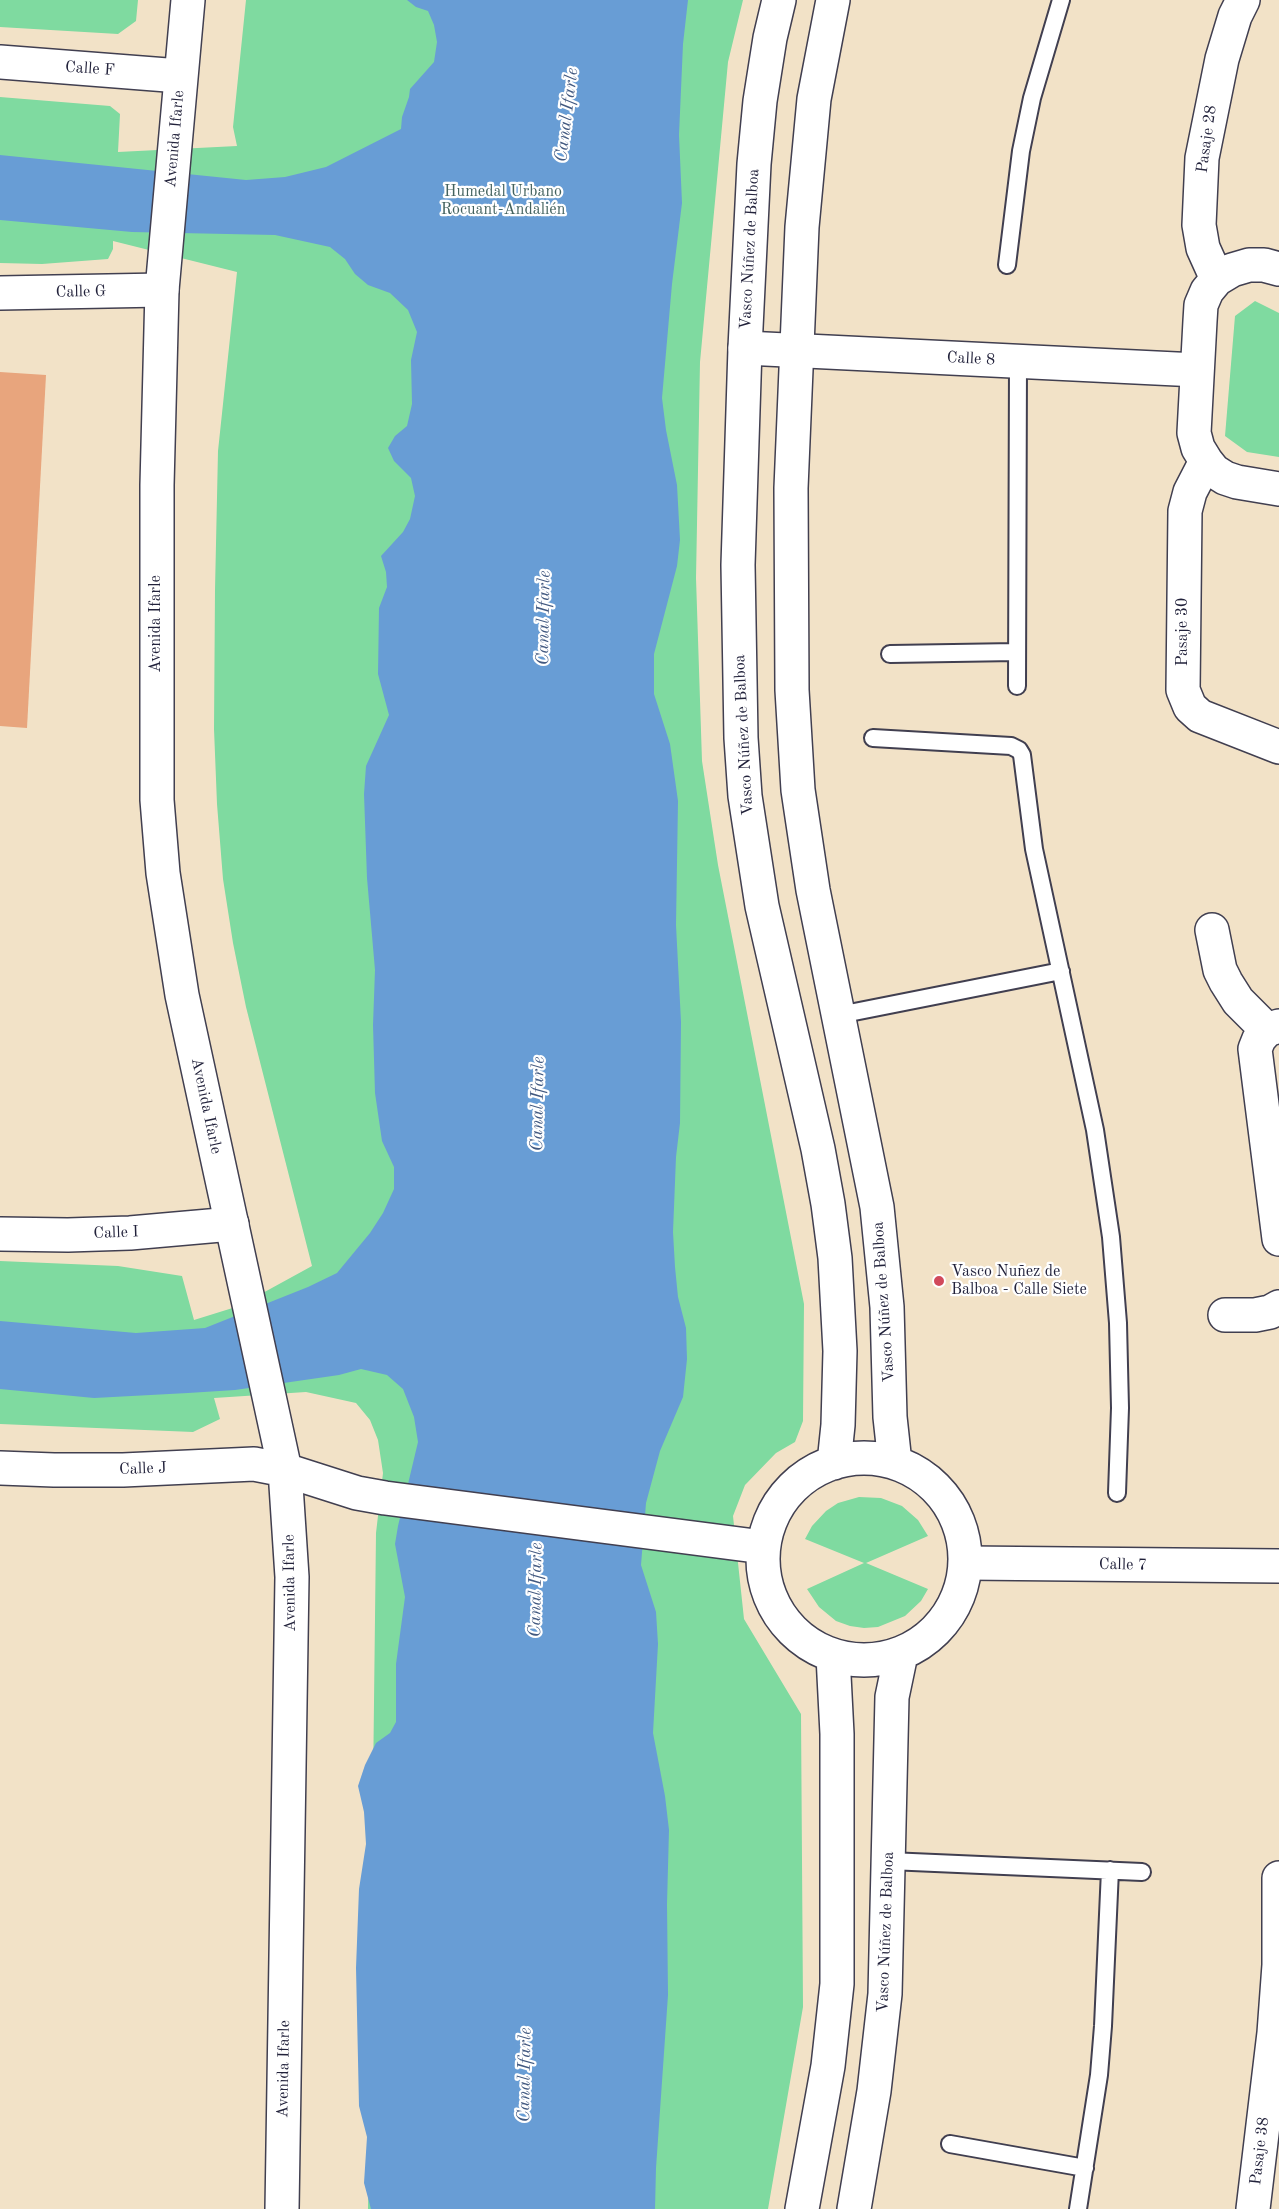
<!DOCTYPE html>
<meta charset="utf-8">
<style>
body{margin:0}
canvas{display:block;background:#f2e2c7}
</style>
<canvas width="1279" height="2209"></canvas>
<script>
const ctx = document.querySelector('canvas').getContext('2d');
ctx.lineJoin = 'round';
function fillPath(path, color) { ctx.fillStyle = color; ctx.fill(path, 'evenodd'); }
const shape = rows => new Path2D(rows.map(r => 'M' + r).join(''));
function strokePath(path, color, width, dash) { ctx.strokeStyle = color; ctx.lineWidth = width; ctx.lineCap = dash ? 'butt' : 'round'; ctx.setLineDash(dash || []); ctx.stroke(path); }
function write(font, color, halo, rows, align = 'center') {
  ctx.font = font + ' "Old Standard TT",serif'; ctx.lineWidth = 4.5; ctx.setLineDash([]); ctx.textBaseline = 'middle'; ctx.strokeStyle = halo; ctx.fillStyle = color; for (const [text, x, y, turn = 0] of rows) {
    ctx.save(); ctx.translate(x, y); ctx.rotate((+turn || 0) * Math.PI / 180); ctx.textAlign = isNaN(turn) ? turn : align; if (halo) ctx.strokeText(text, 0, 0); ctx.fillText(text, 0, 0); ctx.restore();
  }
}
fillPath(shape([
 [0,0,138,0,136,21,118,34,0,27],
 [246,0,743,0,728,62,700,362,696,578,702,761,718,865,804,1304,803,1421,795,1442,776,1453,745,1485,733,1516,744,1619,801,1714,803,2007,768,2209,368,2209,376,1533,383,1473,378,1440,370,1420,356,1403,306,1392,214,1398,220,1419,193,1432,0,1424,0,1261,118,1266,182,1276,194,1320,239,1306,312,1266,246,1007,233,943,223,879,217,804,214,729,215,590,218,451,237,272,113,241,113,249,108,259,42,264,0,263,0,97,110,106,120,114,118,152,237,146,233,127],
 [1255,301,1279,313,1279,457,1247,452,1225,436,1235,316],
 [859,1497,881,1498,902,1506,918,1520,928,1536,866,1563,928,1589,921,1601,905,1616,878,1627,864,1628,850,1626,836,1621,819,1607,807,1589,864,1563,805,1539,812,1526,826,1511,838,1503]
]), '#7fdaa0');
fillPath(shape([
 [407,0,688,0,683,44,679,135,682,203,672,284,662,398,666,430,677,485,680,540,677,566,654,654,654,694,670,744,678,801,676,925,681,1022,680,1123,676,1157,673,1232,675,1267,678,1297,686,1328,687,1359,683,1397,660,1451,646,1503,641,1565,656,1612,658,1644,653,1733,665,1796,669,1830,667,1904,668,1995,656,2168,655,2209,371,2209,364,2183,367,2137,359,2106,356,1968,359,1889,366,1844,364,1812,358,1786,365,1765,376,1743,390,1733,396,1722,396,1664,405,1597,395,1544,398,1526,418,1442,414,1417,403,1389,387,1375,361,1369,339,1375,235,1390,188,1393,94,1398,0,1389,0,1321,136,1333,205,1328,308,1287,337,1273,370,1233,383,1213,394,1189,394,1167,382,1141,375,1093,373,1025,375,970,367,878,364,794,366,766,389,715,378,674,379,608,387,587,386,572,381,556,403,532,410,519,415,496,411,478,394,461,388,448,395,436,407,426,412,404,411,360,417,332,408,310,390,293,368,285,355,274,345,259,330,247,275,235,132,232,0,220,0,155,246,180,285,177,326,167,401,129,402,117,409,97,410,89,434,62,437,42,434,25,428,11,416,7]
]), '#689dd5');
fillPath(shape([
 [0,372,46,375,27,728,0,726]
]), '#e8a57d');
const service = shape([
 [1007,265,1021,151,1032,98,1061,0],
 [890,654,1016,652],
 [1017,686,1018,361],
 [873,738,1011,746,1019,750,1022,755,1034,849,1095,1130,1111,1237,1118,1323,1120,1408,1117,1493],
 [839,1015,1061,971],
 [889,1861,1142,1872],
 [950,2144,1085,2168],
 [1078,2209,1099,2075,1103,2026,1110,1870]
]);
const minor = shape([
 [0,62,180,76],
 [1279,269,1264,265,1249,265,1232,270,1217,279,1207,291,1201,305,1200,321,1194,433,1198,448,1206,461,1214,471,1225,478,1237,482,1279,489],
 [1217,279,1203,248,1199,225,1202,158,1222,59,1235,16,1243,0],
 [0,293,162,290],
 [745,348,1197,370],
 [1206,461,1190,492,1185,511,1183,690,1190,707,1200,716,1279,747],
 [1212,930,1220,970,1226,982,1238,1001,1267,1030],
 [1279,1026,1267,1030,1259,1039,1255,1049,1279,1239],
 [0,1234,68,1235,130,1233,232,1224],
 [1225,1315,1255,1315,1270,1312,1279,1307],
 [0,1468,54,1470,123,1470,254,1464,285,1470,292,1577,282,2209],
 [966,1563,1279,1566],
 [1253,2209,1274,2033,1279,1965,1279,1878]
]);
const tertiary = shape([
 [188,0,162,290,157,485,157,800,163,873,182,995,285,1470,357,1493,385,1498,763,1547],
 [779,0,770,38,760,101,754,164,745,348,738,565,741,738,745,796,762,906,818,1149,828,1204,835,1258,840,1351,838,1425,834,1463],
 [833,0,814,99,802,227,791,488,792,690,798,790,813,890,877,1207,887,1307,890,1417,895,1463],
 '763 1559a101 101 0 1 1 202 0a101 101 0 1 1-202 0Z',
 [802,2209,828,2066,837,1984,837,1734,833,1656],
 [854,2209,874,2091,885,1994,892,1697,901,1654]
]);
strokePath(service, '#413f50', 20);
strokePath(minor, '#413f50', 36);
strokePath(tertiary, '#413f50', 36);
strokePath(service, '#fff', 16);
strokePath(minor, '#fff', 33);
strokePath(tertiary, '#fff', 33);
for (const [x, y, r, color] of [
 [939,1281,6,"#d1495b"]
]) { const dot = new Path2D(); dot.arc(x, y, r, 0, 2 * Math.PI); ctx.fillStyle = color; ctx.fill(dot); strokePath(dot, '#fff', 2); }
write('16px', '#22223b', '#fff', [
 ["Calle F",90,69,4],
 ["Avenida Ifarle",175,139,-85],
 ["Pasaje 28",1207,139,-82],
 ["Vasco Núñez de Balboa",750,249,-87],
 ["Calle G",81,292,-1],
 ["Calle 8",971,359,3],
 ["Avenida Ifarle",156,624,-90],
 ["Pasaje 30",1183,632,-90],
 ["Vasco Núñez de Balboa",744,735,-93],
 ["Avenida Ifarle",206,1106,78],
 ["Calle I",116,1233,-2],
 ["Vasco Núñez de Balboa",884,1302,-94],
 ["Calle J",143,1469,-2],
 ["Calle 7",1123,1565,1],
 ["Avenida Ifarle",290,1583,-91],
 ["Vasco Núñez de Balboa",886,1932,-88],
 ["Avenida Ifarle",284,2069,-89],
 ["Pasaje 38",1260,2151,-83]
]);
write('16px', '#43625e', '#fff', [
 ["Humedal Urbano",503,192],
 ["Rocuant-Andalién",503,210]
]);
write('16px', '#22223b', '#fff', [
 ["Vasco Nuñez de",951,1272],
 ["Balboa - Calle Siete",951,1290]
], 'left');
write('italic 18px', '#425980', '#fff', [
 ["Canal Ifarle",567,115,-83],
 ["Canal Ifarle",544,618,-89],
 ["Canal Ifarle",538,1104,-89],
 ["Canal Ifarle",536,1590,-89],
 ["Canal Ifarle",525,2075,-89]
]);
</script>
